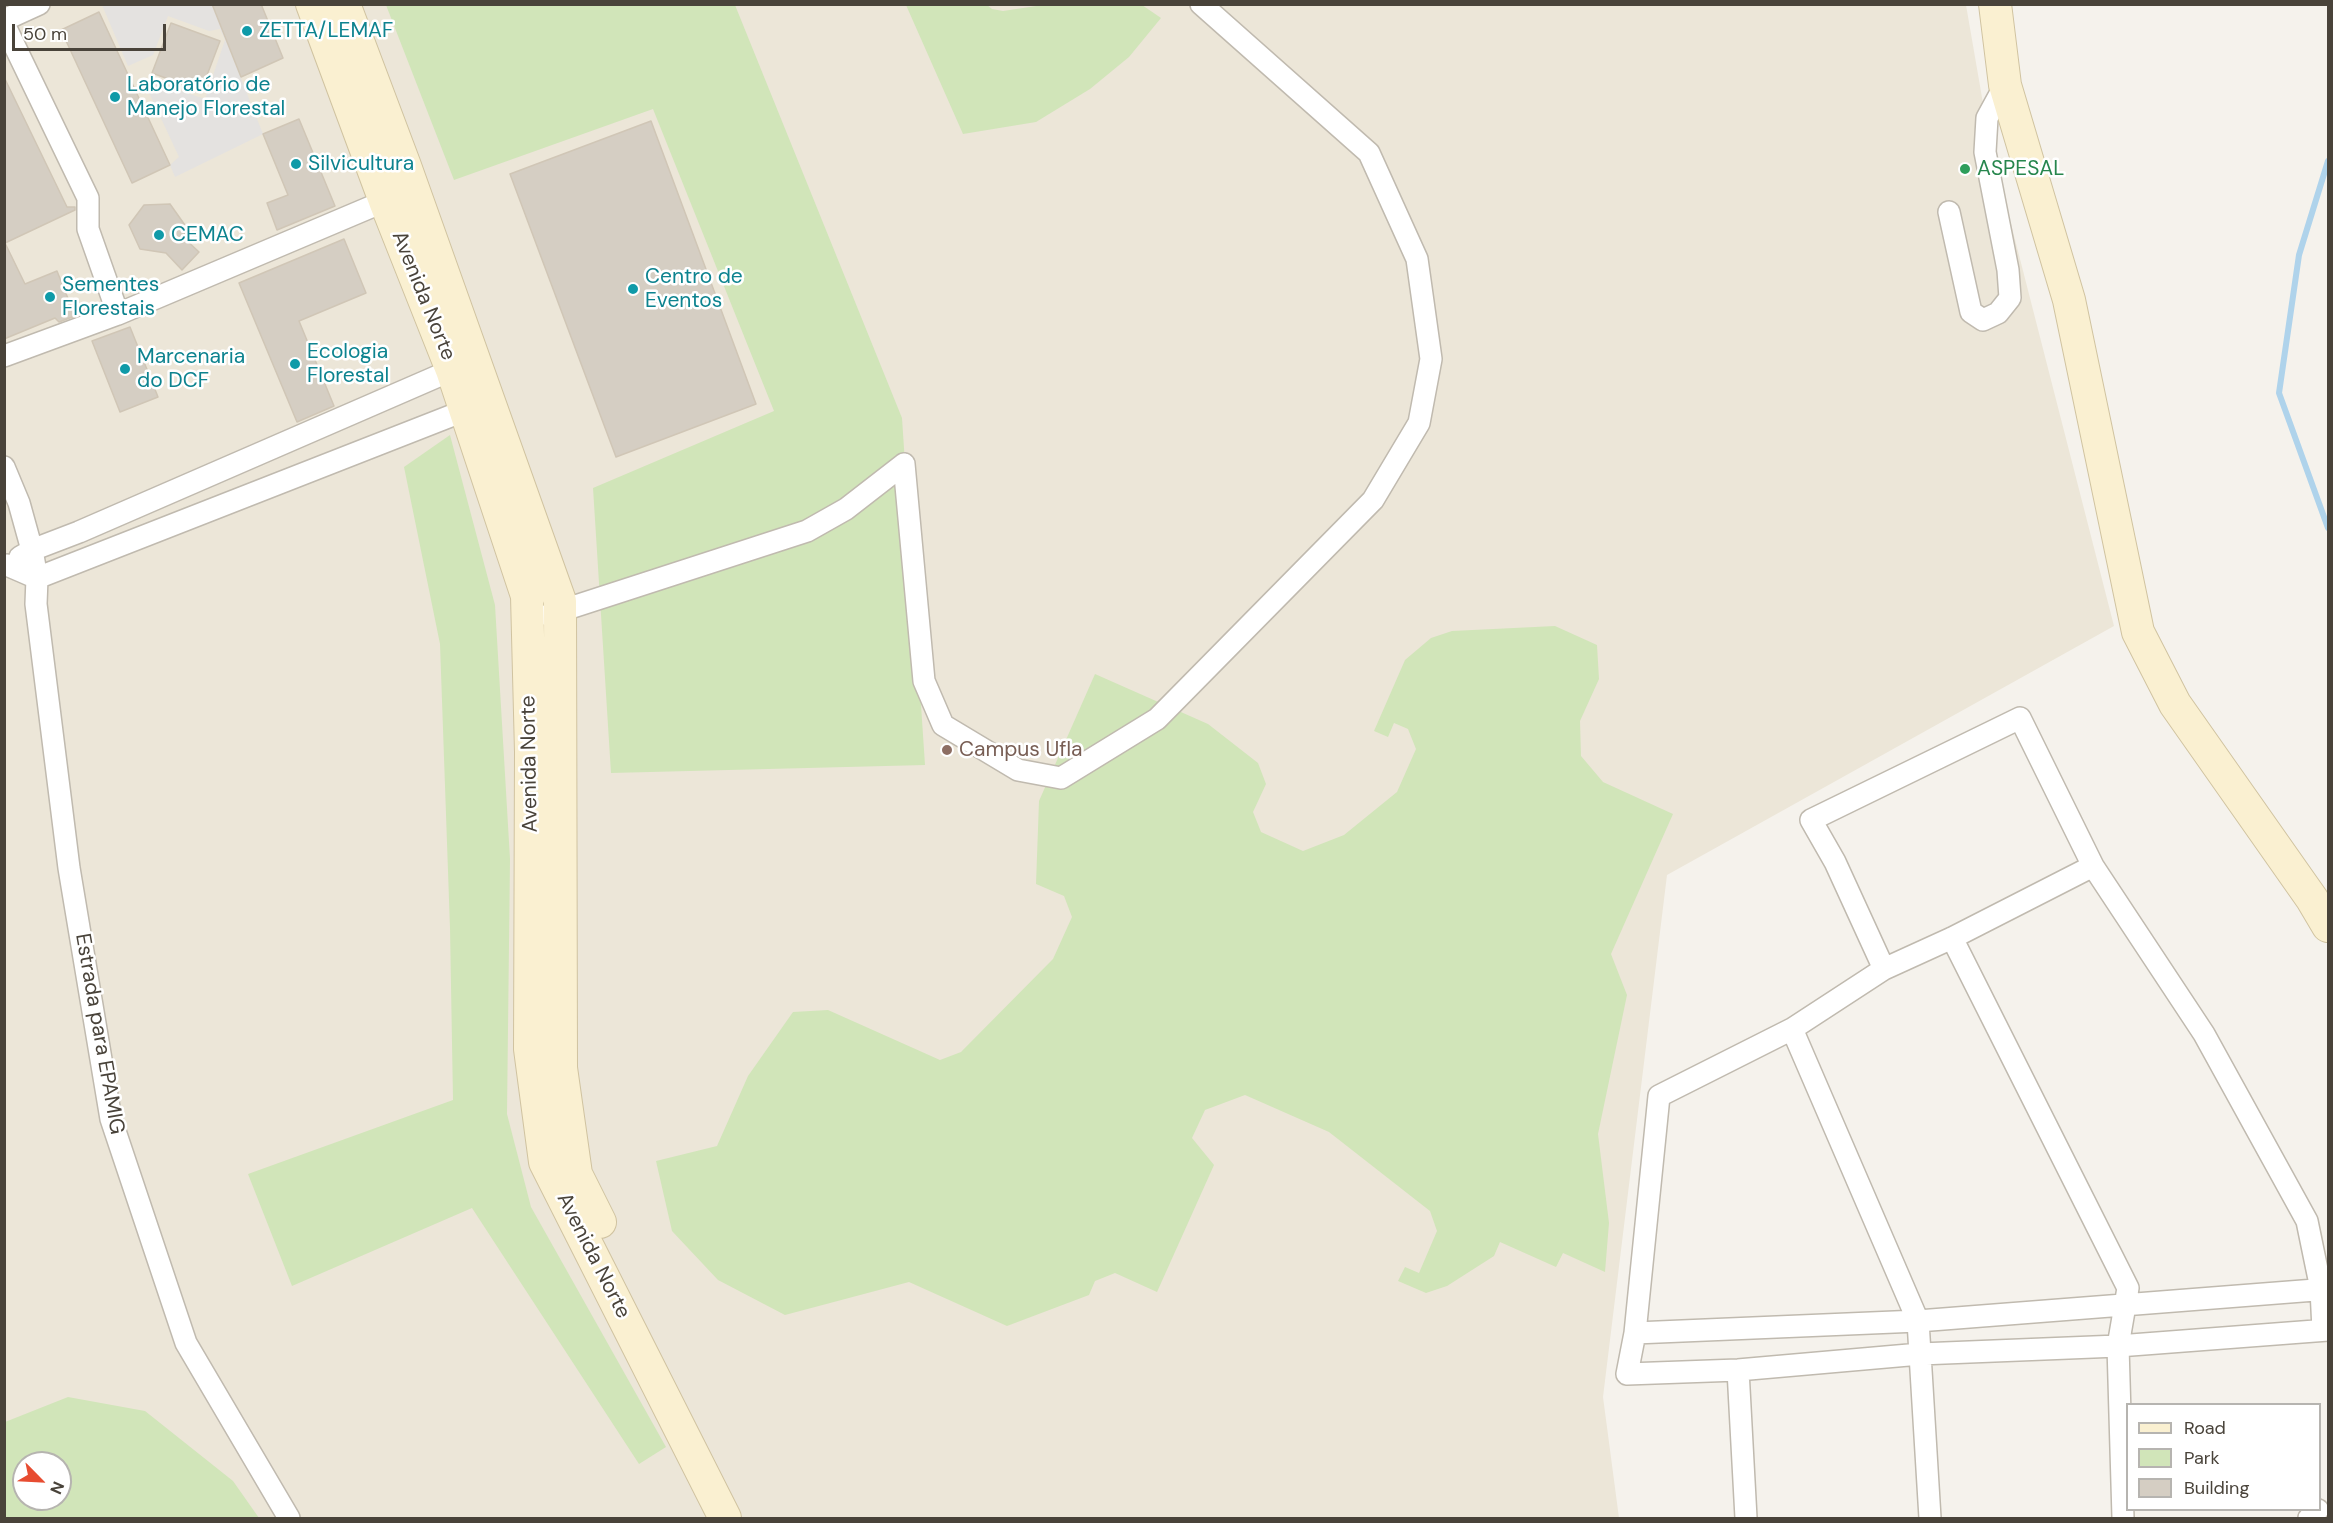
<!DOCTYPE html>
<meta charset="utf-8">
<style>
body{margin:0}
#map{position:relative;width:2333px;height:1523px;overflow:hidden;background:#f5f2ec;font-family:"DM Sans",sans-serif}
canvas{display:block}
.frame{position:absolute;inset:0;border:6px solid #49433a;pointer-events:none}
.legend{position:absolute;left:2126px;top:1403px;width:195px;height:108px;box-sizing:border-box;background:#fff;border:2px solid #b6b4b0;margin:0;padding:8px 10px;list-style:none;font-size:18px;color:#49433a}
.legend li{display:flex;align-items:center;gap:12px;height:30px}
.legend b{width:30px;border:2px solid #b6b4b0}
.north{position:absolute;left:12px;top:1451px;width:60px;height:60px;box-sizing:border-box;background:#fff;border:2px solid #b6b4b0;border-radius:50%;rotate:114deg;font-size:16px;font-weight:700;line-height:24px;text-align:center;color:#49433a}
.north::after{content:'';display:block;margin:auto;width:21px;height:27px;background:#e74c31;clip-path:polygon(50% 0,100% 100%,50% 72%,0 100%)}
.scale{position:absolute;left:12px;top:24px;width:154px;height:27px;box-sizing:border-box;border:3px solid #49433a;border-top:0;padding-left:8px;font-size:18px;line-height:21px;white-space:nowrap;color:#49433a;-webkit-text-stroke:4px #fff;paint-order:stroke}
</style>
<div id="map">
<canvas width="2333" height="1523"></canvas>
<div class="frame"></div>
<ul class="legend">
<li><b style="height:8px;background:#faf0d1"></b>Road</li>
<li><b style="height:16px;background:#d1e5b9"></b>Park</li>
<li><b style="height:16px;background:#d5cec3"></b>Building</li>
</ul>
<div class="north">N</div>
<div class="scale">50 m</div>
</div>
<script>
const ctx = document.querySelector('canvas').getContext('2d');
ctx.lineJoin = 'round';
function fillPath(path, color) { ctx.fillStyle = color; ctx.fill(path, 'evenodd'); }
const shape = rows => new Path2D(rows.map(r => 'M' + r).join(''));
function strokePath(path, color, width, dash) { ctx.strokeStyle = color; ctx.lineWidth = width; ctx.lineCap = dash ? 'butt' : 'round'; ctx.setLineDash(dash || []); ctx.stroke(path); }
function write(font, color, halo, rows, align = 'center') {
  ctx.font = font + ' "DM Sans",sans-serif'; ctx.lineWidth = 5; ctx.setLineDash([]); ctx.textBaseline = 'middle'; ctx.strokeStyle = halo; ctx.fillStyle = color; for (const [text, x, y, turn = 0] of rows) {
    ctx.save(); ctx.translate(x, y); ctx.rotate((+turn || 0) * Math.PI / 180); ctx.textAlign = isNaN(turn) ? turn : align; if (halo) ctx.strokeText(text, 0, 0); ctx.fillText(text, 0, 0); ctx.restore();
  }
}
fillPath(shape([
 [5,5,1966,5,1989,138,2114,626,1667,875,1603,1397,1619,1518,5,1518],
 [24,1463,60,1463,60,1499,24,1499]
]), '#ece6d8');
fillPath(shape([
 [386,5,735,5,902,418,925,765,611,773,593,488,774,411,653,109,454,180],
 [906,5,987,5,992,9,1003,11,1043,5,1142,5,1161,18,1129,57,1090,89,1036,122,963,134],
 [450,435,495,605,510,859,507,1114,531,1207,666,1447,639,1464,472,1208,292,1286,248,1174,453,1100,450,928,440,644,404,467],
 [1555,626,1597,645,1599,679,1580,721,1581,756,1603,782,1673,814,1611,954,1627,995,1598,1134,1609,1223,1605,1272,1563,1253,1556,1267,1500,1242,1494,1256,1447,1286,1426,1293,1398,1281,1405,1267,1419,1273,1437,1231,1430,1211,1329,1132,1245,1095,1205,1110,1192,1138,1214,1165,1157,1292,1115,1273,1095,1281,1089,1295,1007,1326,909,1282,785,1315,718,1280,672,1231,656,1161,717,1146,748,1076,793,1012,828,1010,940,1060,961,1052,1053,959,1072,917,1064,896,1036,884,1039,801,1095,674,1208,724,1258,763,1266,784,1253,812,1261,832,1303,851,1344,835,1397,792,1416,749,1408,729,1394,723,1388,737,1374,731,1405,660,1431,638,1452,631],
 [68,1397,145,1411,233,1481,259,1518,5,1518,5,1422],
 [24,1463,60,1463,60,1499,24,1499]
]), '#d1e5b9');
fillPath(shape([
 [102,5,212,5,263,134,175,177,170,165,179,157,146,86,154,82,205,99,225,40,220,29,209,31,168,16,153,55,128,66]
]), '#e4e2e0');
strokePath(shape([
 [2328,161,2299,255,2279,393,2328,528]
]), '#afd3eb', 6);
const building = shape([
 [212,4,261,4,283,58,241,77,212,4],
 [99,12,170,165,132,183,61,30,99,12],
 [171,23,220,41,201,91,152,73,171,23],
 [4,77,67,207,75,207,75,210,5,243,25,284,57,271,75,316,59,322,55,318,4,339,4,77],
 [299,119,335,206,277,230,267,203,288,195,263,134,299,119],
 [651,121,756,404,616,457,510,174,651,121],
 [170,204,187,228,183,237,199,252,182,270,166,253,140,249,129,225,144,205,170,204],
 [344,239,366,293,299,321,334,406,297,422,239,283,344,239],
 [130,327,158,397,120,412,92,341,130,327]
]);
fillPath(building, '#d5cec3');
strokePath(building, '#d0c6b6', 1.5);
const street = shape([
 [4,20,39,4],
 [4,24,88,198,88,229,118,314,4,356],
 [1949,212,1971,312,1983,320,1998,313,2010,298,2008,270,1985,152,1987,118,2005,85],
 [118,314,385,201],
 [904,464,924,681,943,725,1018,770,1061,778,1157,719,1373,500,1419,423,1431,359,1417,259,1369,153,1201,4],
 [4,467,19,503,32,550,37,578,36,604,69,868,111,1119,186,1343,289,1518],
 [20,557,32,550,79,532,452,370],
 [7,565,37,578,466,410],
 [548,615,807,531,846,509,904,464],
 [2093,866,1952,938,1884,969,1792,1029,1659,1096,1635,1333,1627,1374,1738,1370,1920,1354,2118,1346,2328,1330],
 [1952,938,2128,1288,2118,1346,2123,1518],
 [1884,969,1835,862,1811,820,2020,718,2093,866,2204,1034,2307,1221,2321,1289,2323,1330],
 [1792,1029,1918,1321,1930,1518],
 [1635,1333,1918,1321,2328,1289],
 [1738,1370,1746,1518],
 [2309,1518,2318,1510]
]);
const secondary = shape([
 [312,4,385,201,452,370,527,596,531,752,530,1049,545,1162,725,1518],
 [344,4,405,166,560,601,561,1068,576,1174,600,1222],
 [1995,4,2005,85,2069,300,2138,632,2175,704,2312,899,2328,926]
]);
strokePath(street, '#c0baaf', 24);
strokePath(secondary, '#d0c3a0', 34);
strokePath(street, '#fff', 21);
strokePath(secondary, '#faf0d1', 32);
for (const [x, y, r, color] of [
 [247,31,6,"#0f9aa8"],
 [115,97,6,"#0f9aa8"],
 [296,164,6,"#0f9aa8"],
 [1965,169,6,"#2e9e5b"],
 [159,235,6,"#0f9aa8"],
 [633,289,6,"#0f9aa8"],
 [50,297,6,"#0f9aa8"],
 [295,364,6,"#0f9aa8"],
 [125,369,6,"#0f9aa8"],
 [947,750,6,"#8d6e63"]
]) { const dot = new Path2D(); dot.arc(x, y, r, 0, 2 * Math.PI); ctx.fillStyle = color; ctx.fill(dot); strokePath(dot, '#fff', 2); }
write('21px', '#0d838f', '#fff', [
 ["ZETTA/LEMAF",259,31],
 ["Laboratório de",127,85],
 ["Manejo Florestal",127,109],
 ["Silvicultura",308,164],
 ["CEMAC",171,235],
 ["Centro de",645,277],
 ["Eventos",645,301],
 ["Sementes",62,285],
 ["Florestais",62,309],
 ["Ecologia",307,352],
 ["Florestal",307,376],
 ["Marcenaria",137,357],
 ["do DCF",137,381]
], 'left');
write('21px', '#27864d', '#fff', [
 ["ASPESAL",1977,169]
], 'left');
write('21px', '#49433a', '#fff', [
 ["Avenida Norte",423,296,68],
 ["Avenida Norte",530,764,-91],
 ["Estrada para EPAMIG",99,1034,80],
 ["Avenida Norte",593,1256,63]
]);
write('21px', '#785e54', '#fff', [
 ["Campus Ufla",959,750]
], 'left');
</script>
